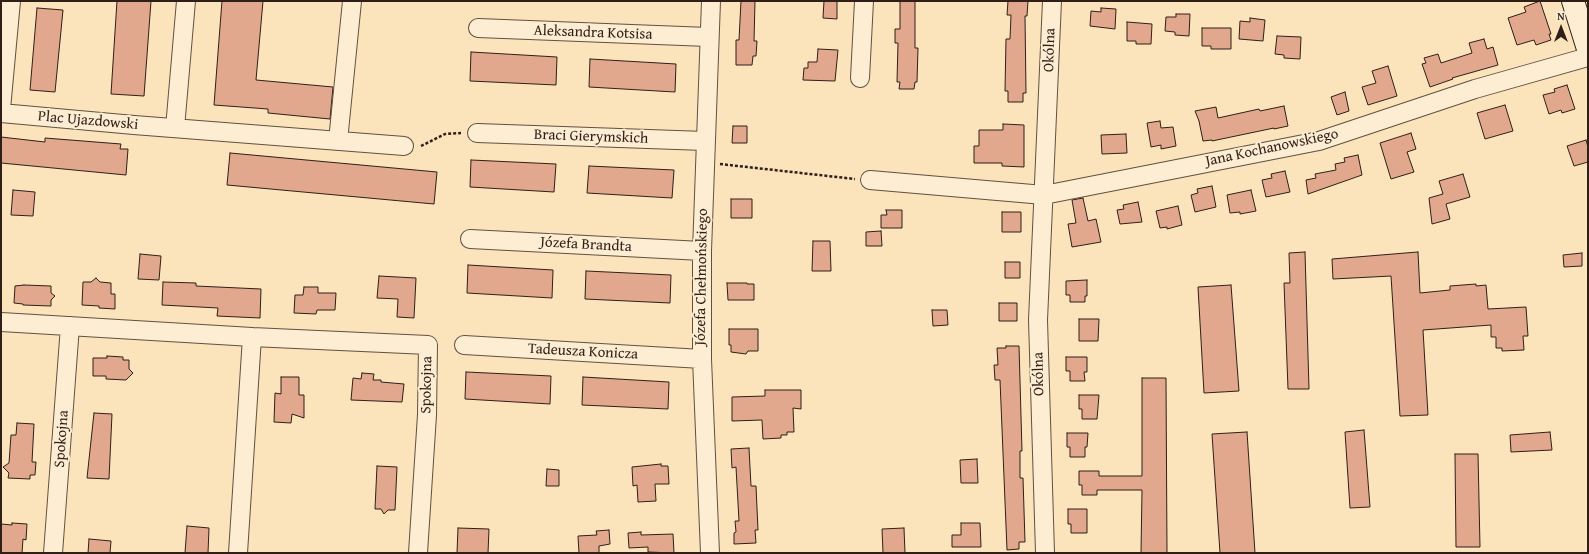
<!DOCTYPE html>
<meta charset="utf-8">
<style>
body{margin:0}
#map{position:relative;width:1589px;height:554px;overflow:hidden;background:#fbe3bc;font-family:"Gentium Book Plus",serif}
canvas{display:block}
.frame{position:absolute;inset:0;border:2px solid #301f17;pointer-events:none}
.north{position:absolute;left:1541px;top:8px;width:40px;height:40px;-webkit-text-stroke:3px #fcedd3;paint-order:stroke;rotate:0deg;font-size:11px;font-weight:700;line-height:16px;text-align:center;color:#301f17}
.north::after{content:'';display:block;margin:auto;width:14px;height:18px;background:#301f17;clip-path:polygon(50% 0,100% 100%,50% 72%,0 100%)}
</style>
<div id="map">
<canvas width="1589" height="554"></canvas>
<div class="frame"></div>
<div class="north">N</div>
</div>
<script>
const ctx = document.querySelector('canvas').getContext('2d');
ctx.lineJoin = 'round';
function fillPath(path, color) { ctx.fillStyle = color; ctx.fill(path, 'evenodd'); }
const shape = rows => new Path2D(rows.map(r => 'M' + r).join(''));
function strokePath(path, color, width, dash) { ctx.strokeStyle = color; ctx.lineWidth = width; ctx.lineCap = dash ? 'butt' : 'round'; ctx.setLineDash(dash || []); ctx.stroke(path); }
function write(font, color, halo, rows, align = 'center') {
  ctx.font = font + ' "Gentium Book Plus",serif'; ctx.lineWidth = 4; ctx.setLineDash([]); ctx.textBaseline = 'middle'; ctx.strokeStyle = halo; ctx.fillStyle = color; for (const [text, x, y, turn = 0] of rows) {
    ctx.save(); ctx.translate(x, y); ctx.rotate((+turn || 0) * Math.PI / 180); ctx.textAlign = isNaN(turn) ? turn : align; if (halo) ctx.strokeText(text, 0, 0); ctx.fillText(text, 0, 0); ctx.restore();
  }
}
const building = shape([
 [117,1,151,1,144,96,111,94,117,1],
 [222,1,263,1,256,80,333,87,330,119,268,113,268,109,214,105,222,1],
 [741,1,755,1,754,41,757,41,756,56,753,56,752,65,736,65,736,40,739,40,741,1],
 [824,1,837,1,837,19,823,18,824,1],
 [900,1,915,1,915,48,918,48,917,82,915,82,914,89,899,89,900,82,897,82,898,43,895,43,895,29,900,29,900,1],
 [1008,1,1028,1,1027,16,1025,16,1026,93,1023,93,1023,102,1008,102,1008,91,1005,91,1006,39,1010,39,1011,15,1007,15,1008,1],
 [1540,1,1551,34,1549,34,1551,40,1536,45,1534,40,1517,45,1508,18,1526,12,1524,7,1540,1],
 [37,8,63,10,55,92,30,90,37,8],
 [1101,8,1116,9,1115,29,1090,26,1091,11,1101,12,1101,8],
 [1176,14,1190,14,1189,36,1175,35,1175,32,1165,31,1166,17,1176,17,1176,14],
 [1250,18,1265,20,1263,41,1239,39,1240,21,1250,22,1250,18],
 [1127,22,1152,24,1151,44,1136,44,1136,41,1127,41,1127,22],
 [1202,28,1231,28,1231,49,1211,49,1211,46,1202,46,1202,28],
 [1277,36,1301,37,1300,59,1284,58,1284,55,1275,54,1277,36],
 [1484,39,1487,49,1493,47,1498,65,1452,78,1453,79,1430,87,1422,64,1426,63,1424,58,1438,54,1441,63,1472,53,1469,43,1484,39],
 [818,49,838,50,835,81,803,80,804,68,808,68,808,62,817,62,818,49],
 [471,52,557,57,556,85,470,81,471,52],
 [590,59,676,64,675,92,589,87,590,59],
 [1388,66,1397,96,1368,105,1362,87,1376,83,1372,71,1388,66],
 [1567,85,1575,109,1562,113,1561,110,1549,114,1543,95,1555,92,1554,89,1567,85],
 [1345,92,1349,111,1337,115,1331,97,1345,92],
 [1505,105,1513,131,1485,139,1477,113,1505,105],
 [1284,106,1288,126,1274,129,1274,128,1212,141,1212,140,1203,141,1199,121,1195,111,1216,107,1218,118,1259,109,1260,111,1284,106],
 [1160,121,1161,128,1173,127,1176,146,1161,149,1161,145,1151,147,1147,123,1160,121],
 [1003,124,1024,125,1024,167,1002,166,1002,163,974,163,974,146,979,146,979,130,1003,130,1003,124],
 [733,126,747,126,747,143,732,143,733,126],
 [1411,133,1416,149,1407,152,1414,172,1391,179,1380,143,1411,133],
 [1126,134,1127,153,1102,154,1101,135,1126,134],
 [1,137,45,142,45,138,121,144,120,149,128,149,126,175,1,163,1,137],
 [1586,140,1588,147,1588,162,1574,166,1567,146,1586,140],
 [230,153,437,172,434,204,227,185,230,153],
 [1358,155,1362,175,1308,194,1306,180,1316,178,1315,174,1336,170,1335,164,1345,162,1344,158,1358,155],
 [471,160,556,164,554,192,470,187,471,160],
 [589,166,674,170,672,198,587,193,589,166],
 [1285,171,1290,192,1266,197,1262,180,1272,178,1271,174,1285,171],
 [1463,174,1470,197,1446,204,1450,219,1432,224,1429,198,1443,194,1439,181,1463,174],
 [1212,186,1216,207,1195,212,1191,195,1198,193,1197,189,1212,186],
 [13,190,35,192,33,216,11,215,13,190],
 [1251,190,1256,211,1240,214,1240,212,1230,213,1227,195,1251,190],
 [1083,198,1088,221,1096,219,1101,242,1072,247,1068,224,1076,223,1072,200,1083,198],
 [731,199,752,199,752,218,731,218,731,199],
 [1138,202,1142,222,1120,224,1117,210,1124,209,1123,205,1138,202],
 [1178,206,1182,225,1167,229,1167,227,1160,228,1156,211,1178,206],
 [886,210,902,210,902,228,881,228,881,215,887,215,886,210],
 [1002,212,1021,212,1021,232,1002,232,1002,212],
 [881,231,882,246,866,246,866,232,881,231],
 [813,241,830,241,831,271,812,271,813,241],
 [1305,252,1309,389,1288,389,1284,283,1290,283,1289,253,1305,252],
 [1418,252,1420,293,1450,290,1450,286,1476,284,1476,286,1486,285,1488,309,1526,307,1528,336,1523,336,1524,350,1502,351,1502,348,1496,348,1496,337,1491,337,1491,325,1423,330,1428,415,1400,416,1391,276,1333,279,1332,259,1418,252],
 [1582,253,1582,266,1564,267,1563,255,1582,253],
 [140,254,161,256,159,280,138,279,140,254],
 [1005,262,1020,262,1020,278,1005,278,1005,262],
 [468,265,553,270,552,298,467,293,468,265],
 [586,271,671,275,670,303,585,299,586,271],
 [379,276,416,278,414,318,397,317,398,299,377,298,379,276],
 [96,278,100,282,111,283,111,294,115,294,115,309,99,308,99,306,82,305,83,282,91,282,96,278],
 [1087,280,1087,296,1085,296,1085,302,1070,302,1070,295,1066,295,1066,281,1087,280],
 [163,282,196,283,196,286,261,289,260,318,217,316,218,308,162,305,163,282],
 [727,283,747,283,747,284,754,284,754,300,728,300,727,283],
 [24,285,51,286,51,293,55,296,51,300,51,306,23,305,23,304,14,303,15,286,24,285],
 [1231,285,1239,391,1204,393,1198,287,1231,285],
 [304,287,318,287,318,293,336,293,335,310,317,310,316,314,294,313,295,295,303,295,304,287],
 [999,303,1017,303,1017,321,999,321,999,303],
 [932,310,947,310,948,325,933,326,932,310],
 [1079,319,1099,319,1098,341,1079,341,1079,319],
 [729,329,758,329,758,351,748,351,746,354,731,352,731,345,729,345,729,329],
 [1006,346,1019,346,1022,451,1020,451,1020,478,1023,478,1025,542,1019,542,1019,549,1007,550,1000,380,995,380,994,365,998,365,997,348,1006,348,1006,346],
 [107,356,123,357,123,360,129,360,129,369,133,373,126,380,106,379,106,376,93,376,93,358,107,358,107,356],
 [1066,357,1087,357,1087,372,1084,372,1085,381,1070,381,1070,371,1066,371,1066,357],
 [466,372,551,376,550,404,465,399,466,372],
 [362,373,374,374,373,380,381,380,381,382,404,384,402,402,351,400,353,378,361,379,362,373],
 [281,377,299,377,299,395,304,395,304,418,292,414,291,423,274,422,275,393,281,394,281,377],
 [583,377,669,382,668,409,582,405,583,377],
 [1142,378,1166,378,1167,553,1141,553,1142,490,1097,490,1097,495,1082,495,1082,485,1079,485,1079,471,1099,471,1099,476,1142,476,1142,378],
 [765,390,801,390,801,409,793,408,794,432,787,432,787,435,781,435,781,438,763,439,762,420,732,421,732,397,765,396,765,390],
 [1079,395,1099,395,1097,419,1082,419,1082,409,1079,409,1079,395],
 [94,413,112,414,109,479,87,478,94,413],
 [17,423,34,424,32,462,36,462,35,475,30,475,30,479,8,478,9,473,3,467,9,463,11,435,16,435,17,423],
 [1364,430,1370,507,1350,508,1345,432,1364,430],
 [1247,432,1255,553,1220,553,1212,434,1247,432],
 [1550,432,1552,450,1511,452,1510,435,1550,432],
 [1067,433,1088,433,1087,447,1085,447,1085,457,1070,457,1070,447,1067,447,1067,433],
 [749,448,751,486,756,486,758,530,755,530,756,543,734,544,734,533,736,532,735,521,739,521,736,467,732,468,731,449,749,448],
 [1455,454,1478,454,1480,547,1456,547,1455,454],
 [977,459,978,483,961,483,960,460,977,459],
 [661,464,661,466,668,466,669,484,655,484,656,501,638,502,637,485,633,486,632,467,661,464],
 [377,466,397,467,395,510,388,510,384,514,381,509,375,509,377,466],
 [547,469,559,470,559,486,546,486,547,469],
 [1068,509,1087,509,1087,533,1071,533,1071,524,1068,524,1068,509],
 [12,523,27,524,26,540,23,539,22,553,1,553,1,524,12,525,12,523],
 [961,523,980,523,981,547,952,547,952,535,961,535,961,523],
 [187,526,209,528,208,553,185,553,187,526],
 [458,528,489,529,488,553,457,553,458,528],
 [904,528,905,553,883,553,882,529,904,528],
 [609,530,610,544,599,546,599,553,579,553,578,536,597,535,596,531,609,530],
 [641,532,641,535,673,534,674,553,648,552,648,547,629,548,628,533,641,532],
 [89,539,111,541,110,553,88,553,89,539]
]);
fillPath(building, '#e1a88e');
strokePath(building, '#301f17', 1);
const street = shape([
 [478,28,708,37],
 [860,78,864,1],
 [1,109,11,1],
 [1,113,134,125,404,146],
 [175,128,186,1],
 [477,133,705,141],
 [338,141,352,1],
 [870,180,1044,195,1319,141,1475,89,1588,57],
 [470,239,702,251],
 [1,322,252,337,428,345,427,415,418,553],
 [464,345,702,359],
 [53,553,70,326],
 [238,553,252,337],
 [710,553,702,359,702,251,711,1],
 [1045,553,1038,320,1052,1]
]);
const secondary = shape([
 [1573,1,1588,49]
]);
strokePath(street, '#635040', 20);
strokePath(secondary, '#301f17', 24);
strokePath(shape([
 [421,146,445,134,461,133],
 [720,164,855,179]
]), '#301f17', 2.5, [3, 2]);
strokePath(street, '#fcedd3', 18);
strokePath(secondary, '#fcedd3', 22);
write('15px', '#301f17', '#fcedd3', [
 ["Aleksandra Kotsisa",593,33,2],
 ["Okólna",1050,50,-88],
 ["Plac Ujazdowski",88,121,5],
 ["Braci Gierymskich",591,137,2],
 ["Jana Kochanowskiego",1272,148,-12],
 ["Józefa Brandta",586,245,3],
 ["Józefa Chełmońskiego",702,277,-89],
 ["Tadeusza Konicza",583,352,3],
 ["Okólna",1039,374,-91],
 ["Spokojna",427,385,-89],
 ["Spokojna",62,439,-86]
]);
</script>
